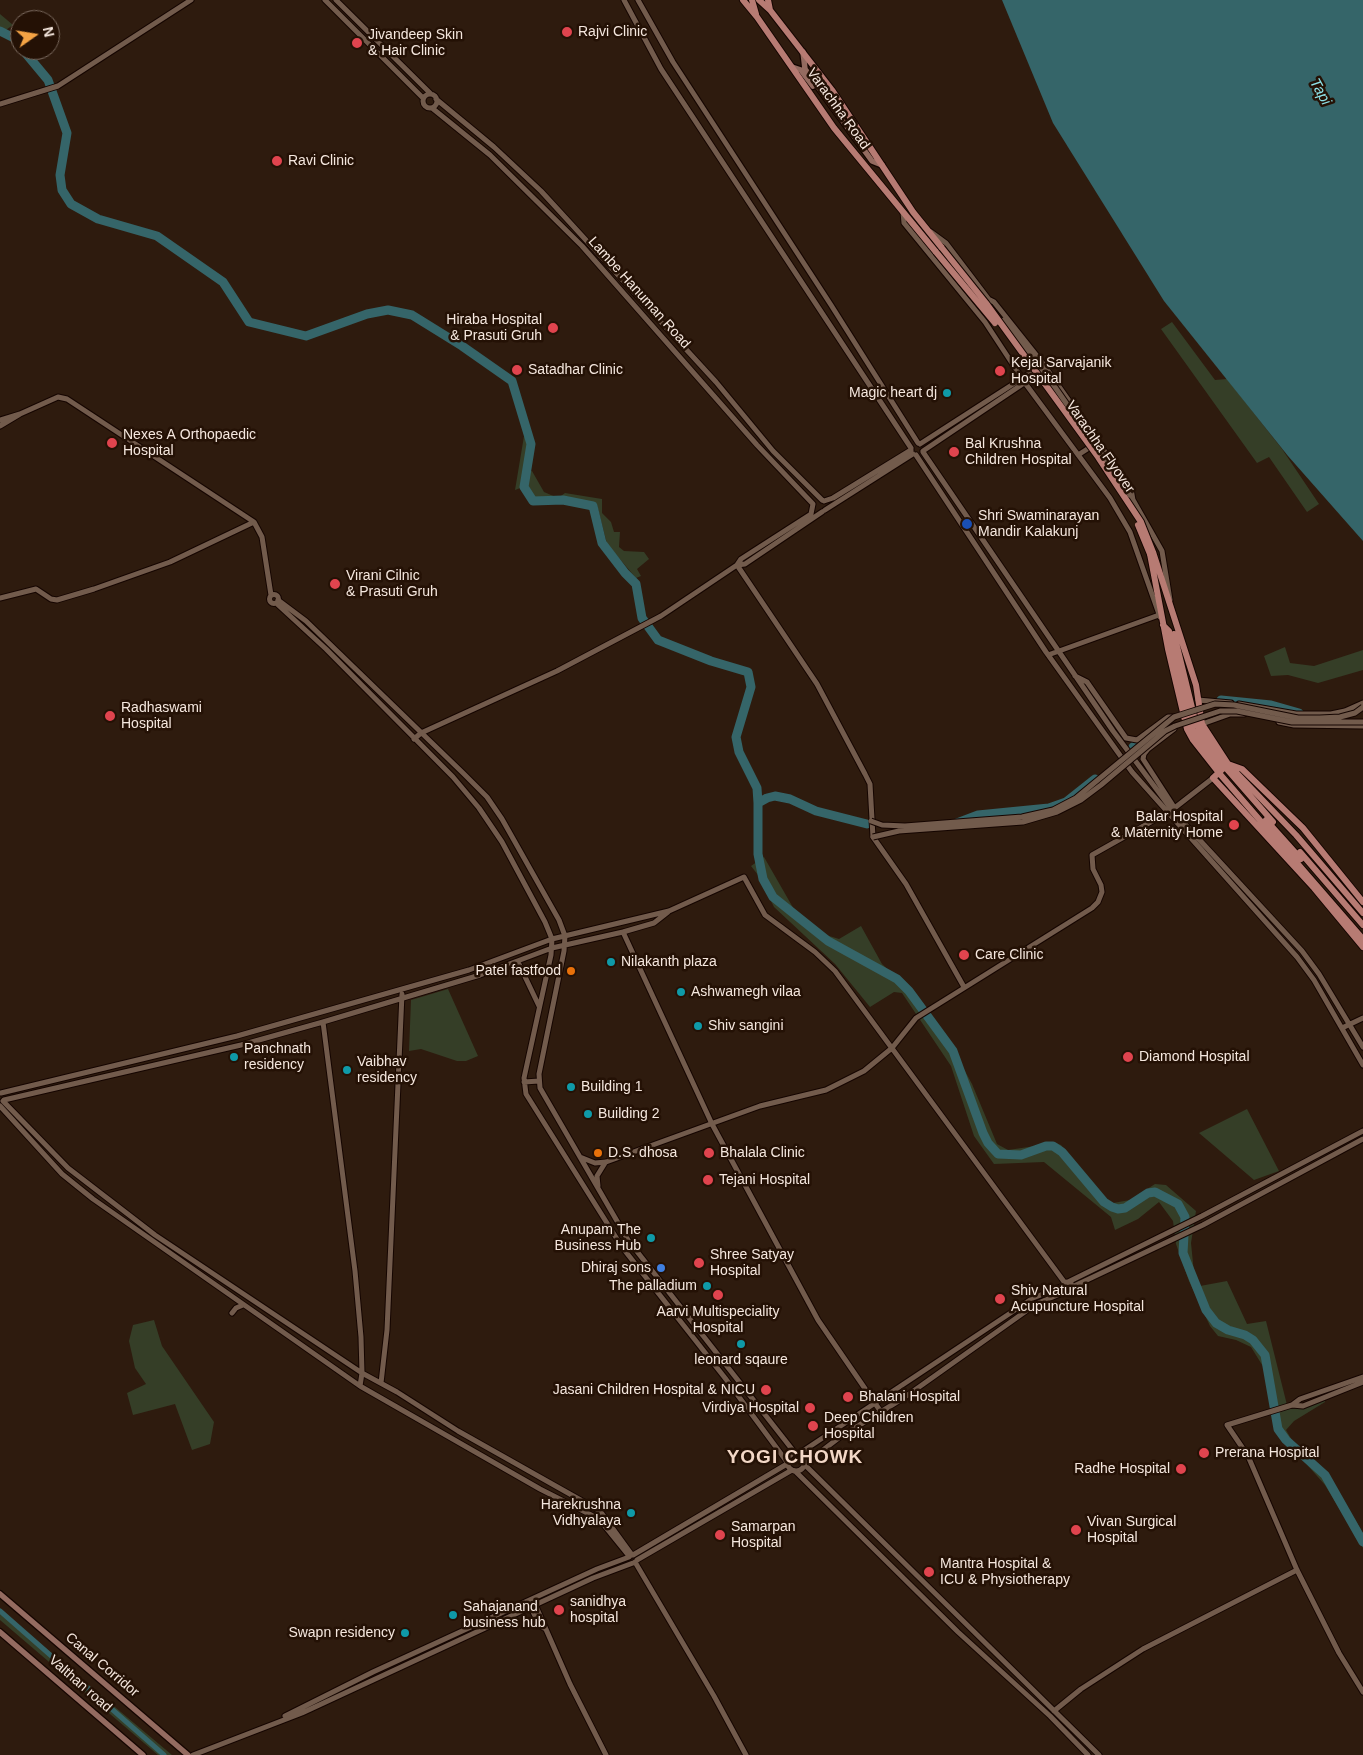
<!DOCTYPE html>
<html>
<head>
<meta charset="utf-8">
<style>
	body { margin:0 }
	#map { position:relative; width:1363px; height:1755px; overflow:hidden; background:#2e1b0e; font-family:Arial,sans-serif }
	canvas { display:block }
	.north { position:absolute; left:10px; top:10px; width:50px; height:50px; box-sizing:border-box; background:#241105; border:1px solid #78675c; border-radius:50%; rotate:77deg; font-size:14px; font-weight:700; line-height:20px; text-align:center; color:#f5e7de }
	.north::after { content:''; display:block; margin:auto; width:18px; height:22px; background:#f4a344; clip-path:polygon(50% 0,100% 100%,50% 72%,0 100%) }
</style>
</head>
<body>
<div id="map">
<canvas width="1363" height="1755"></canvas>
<div class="north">N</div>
</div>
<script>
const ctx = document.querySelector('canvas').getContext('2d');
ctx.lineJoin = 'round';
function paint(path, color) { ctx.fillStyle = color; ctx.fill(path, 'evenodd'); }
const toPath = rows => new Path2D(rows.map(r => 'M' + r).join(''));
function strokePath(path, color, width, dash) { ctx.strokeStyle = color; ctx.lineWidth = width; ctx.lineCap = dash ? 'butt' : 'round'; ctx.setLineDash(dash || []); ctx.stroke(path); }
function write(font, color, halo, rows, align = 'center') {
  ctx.font = font + ' Arial,sans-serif'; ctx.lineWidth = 5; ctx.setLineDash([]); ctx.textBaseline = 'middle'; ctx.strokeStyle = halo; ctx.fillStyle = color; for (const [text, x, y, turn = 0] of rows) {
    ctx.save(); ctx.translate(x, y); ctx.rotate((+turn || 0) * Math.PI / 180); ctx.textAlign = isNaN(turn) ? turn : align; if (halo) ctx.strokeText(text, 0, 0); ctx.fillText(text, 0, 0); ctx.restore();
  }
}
paint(toPath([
	[0,14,13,25,0,34],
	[1172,322,1215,380,1227,379,1282,449,1319,504,1307,512,1269,457,1257,463,1161,329],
	[524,436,529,438,523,487,515,490],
	[532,471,544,492,558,498,565,493,602,499,602,513,611,522,614,532,620,532,619,547,624,551,644,552,649,559,637,569,641,576,636,578,607,544,597,505,581,501,547,501,533,497,527,486,528,472],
	[1285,647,1290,663,1314,666,1363,650,1363,670,1318,683,1288,675,1271,676,1264,656],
	[764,857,799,918,826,935,839,939,861,926,882,964,911,992,953,1049,972,1084,997,1144,1008,1150,1056,1143,1061,1145,1107,1201,1113,1203,1130,1200,1155,1184,1166,1185,1196,1211,1191,1243,1194,1273,1200,1286,1227,1281,1247,1324,1266,1321,1288,1409,1306,1407,1325,1399,1325,1402,1294,1421,1286,1430,1293,1442,1326,1474,1337,1489,1363,1533,1363,1548,1325,1485,1278,1432,1264,1368,1251,1347,1236,1340,1218,1336,1210,1326,1189,1281,1176,1244,1173,1221,1159,1202,1138,1219,1115,1230,1111,1217,1044,1162,994,1164,974,1136,951,1066,902,993,894,992,870,1007,835,964,774,907,758,875,751,866],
	[448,989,478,1056,466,1061,457,1061,421,1049,409,1051,411,1000],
	[1247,1109,1279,1171,1254,1180,1199,1133],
	[154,1320,162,1346,214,1422,210,1444,192,1450,175,1404,133,1415,127,1393,146,1384,135,1368,129,1341,133,1325],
	[0,1609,90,1686,172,1755,158,1755,0,1620]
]), '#353e27');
paint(toPath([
	[1002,0,1363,0,1363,541,1288,456,1164,301,1053,123]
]), '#356569');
strokePath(toPath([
	[0,1611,164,1755]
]), '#356569', 5);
strokePath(toPath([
	[0,31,14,38,20,46],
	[23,50,48,80,67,133,60,175,62,190,71,204,98,219,157,236,223,282,249,322,306,336,367,314,388,310,412,315,462,346,512,381,531,444,524,487,533,501,563,500,593,506,602,543,625,573,636,584,642,618,658,640,711,661,748,672,751,687,736,737,739,752,757,788,758,803],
	[1221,700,1271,705,1299,713],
	[1133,747,1154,730],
	[957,823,978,815,1049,808,1066,802,1095,779],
	[867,824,816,811,790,799,775,796,767,798,758,803,758,854,763,879,773,897,828,941,897,979,909,991,953,1051,983,1133,988,1143,998,1154,1021,1155,1046,1146,1053,1146,1062,1152,1104,1202,1112,1207,1118,1209,1125,1208,1148,1193,1155,1192,1178,1204,1185,1217,1183,1253,1206,1310,1216,1323,1228,1330,1245,1335,1253,1340,1265,1355,1278,1429,1286,1440,1325,1475,1363,1542]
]), '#356569', 9);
const tertiary = toPath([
	[325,0,423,98],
	[336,0,431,94],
	[624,0,661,69,911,448],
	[638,0,673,62,831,305,918,443],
	'423 101a7 7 0 1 1 14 0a7 7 0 1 1-14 0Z',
	[436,99,494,147,541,191,716,382,773,451,822,500],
	[0,104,58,86,191,0],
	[432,108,490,155,582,246,757,445,813,504,811,514,741,559,737,565],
	[903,212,904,223,985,322,1025,383,1110,498,1130,532,1160,617],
	[931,232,946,243,990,301],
	[988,299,994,302,1041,361,1131,489,1133,500],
	[1004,320,1048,377],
	[0,420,20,414],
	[0,426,20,414,58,397,67,399,254,522,262,537,271,595],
	[920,444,1038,368],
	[923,451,1039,373],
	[923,452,1113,731,1172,810,1302,951,1319,974,1363,1047],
	[916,455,1046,652,1132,772,1297,957,1314,980,1363,1065],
	[1078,455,1092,446],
	[1132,498,1162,551,1170,600],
	[824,501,833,498,911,450],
	[825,510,913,454],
	[737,565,817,684,865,774,870,784,873,837,906,884,964,987],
	'269.5 599a4.5 4.5 0 1 1 9 0a4.5 4.5 0 1 1-9 0Z',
	[0,598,36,589,51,599,57,600,94,589,170,562,254,522],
	[278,600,306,621,463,773,487,797,502,819,559,920,565,936,564,951,539,1074,540,1088,628,1240,795,1453],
	[276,603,326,649,453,777,479,808,502,842,545,922,552,939,551,955,524,1078,526,1094,622,1247,725,1378,787,1462],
	[1048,655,1159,615],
	[1075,676,1087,682,1126,738,1137,740,1168,717,1174,717],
	[1198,700,1231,703],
	[1239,704,1296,714,1331,714,1345,711,1363,703],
	[1279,722,1294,725,1363,726],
	[1202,724,1230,714,1244,714],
	[414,739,421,733,557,671,661,616,737,565,745,564,822,512],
	[1174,807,1143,759,1144,754,1148,749,1174,729,1175,726],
	[623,932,712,1124,818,1320,881,1412],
	[518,962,539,1006],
	[323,1022,355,1271,361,1337,362,1373,360,1386],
	[1342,1028,1363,1018],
	[524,1082,539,1081],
	[1,1093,237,1036,469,970,552,939,669,911,744,877,765,915,815,952,835,971,1065,1283],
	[4,1100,241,1045,323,1022,480,975,552,948,623,932,654,923,668,912],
	[3,1101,68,1168,155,1235,362,1373,397,1392,458,1431,600,1511,632,1555],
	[0,1106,62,1174,93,1199,360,1386,540,1489,599,1519,629,1556],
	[580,1157,595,1163,606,1162,760,1106,826,1090,864,1071,892,1048,916,1018,1092,908,1098,902,1102,892,1101,885,1093,869,1092,855,1172,810,1213,778],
	[598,1186,597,1176,605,1163],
	[1068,1282,1202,1216,1363,1131],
	[1072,1287,1203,1225,1363,1139],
	[232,1313,236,1308,243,1305],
	[1363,1377,1300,1399,1292,1405,1227,1425,1248,1456,1297,1570,1339,1653,1363,1692],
	[381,1383,387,1330,402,994],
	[1292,1405,1303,1406,1363,1382],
	'787 1462a9 9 0 1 1 18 0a9 9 0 1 1-18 0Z',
	[800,1453,1033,1298,1063,1286,1067,1282,1071,1283,1072,1287,1067,1291,1063,1286],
	[806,1463,840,1437,905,1397,1036,1304,1067,1291],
	[805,1465,1099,1755],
	[795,1471,958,1632,1050,1716,1088,1755],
	[633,1555,787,1464],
	[637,1560,792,1470],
	[635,1562,714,1696,746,1755],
	[534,1602,570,1684,606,1755],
	[530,1605,539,1625,544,1628],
	[1054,1711,1081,1689,1143,1649,1297,1570],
	[285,1716,373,1672,597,1569,629,1557],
	[193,1755,302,1713,593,1578,633,1563]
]);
const secondary = toPath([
	[803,52,805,69,872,161,882,165],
	[792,67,801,70,813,86],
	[0,1594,188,1755],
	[0,1632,143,1755]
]);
const primary = toPath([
	[743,0,757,17,834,128,936,252],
	[752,0,756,14],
	[759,0,770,10],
	[768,0,770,10,832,90,913,212,942,248],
	[1153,552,1196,685,1202,724,1228,764,1296,835,1363,913],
	[1150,554,1168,649,1187,729,1193,740,1219,773,1363,939],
	[1163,625,1169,631,1192,729,1221,770],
	[1174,634,1196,724,1225,767,1273,822],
	[1266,820,1301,859],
	[1300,852,1363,925],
	[1363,902,1303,828,1242,769,1228,764,1213,778,1314,888,1363,947]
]);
strokePath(tertiary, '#150500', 7);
strokePath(secondary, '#150500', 8);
strokePath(primary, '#150500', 8);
strokePath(tertiary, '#725b4c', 5);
strokePath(secondary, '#946b60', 5.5);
strokePath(primary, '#b77b73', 6);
const tertiaryBridge = toPath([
	[1048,377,1130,495],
	[871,821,882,825,905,826,1022,817,1053,810,1076,798,1174,717,1215,704,1234,705,1298,718,1320,718,1340,717,1355,713,1363,707],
	[873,837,899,831,1023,822,1057,812,1081,800,1101,785,1165,731,1175,726,1220,711,1237,711,1292,722,1363,722]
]);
const primaryBridge = toPath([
	[942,248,986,303,1098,457,1141,522,1153,552],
	[936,252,995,323],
	[1138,525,1150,554]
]);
strokePath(tertiaryBridge, '#150500', 7, []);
strokePath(primaryBridge, '#150500', 8, []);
strokePath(tertiaryBridge, '#725b4c', 5);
strokePath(primaryBridge, '#b77b73', 6);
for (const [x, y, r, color] of [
	[567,32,6,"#e0444e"],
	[357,43,6,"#e0444e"],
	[277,161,6,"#e0444e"],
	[553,328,6,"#e0444e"],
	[517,370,6,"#e0444e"],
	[1000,371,6,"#e0444e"],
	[947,393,5,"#0f9aa8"],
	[112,443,6,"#e0444e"],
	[954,452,6,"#e0444e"],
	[967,524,6,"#1a4fb4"],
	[335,584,6,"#e0444e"],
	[110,716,6,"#e0444e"],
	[1234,825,6,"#e0444e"],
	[964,955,6,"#e0444e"],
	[611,962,5,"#0f9aa8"],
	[571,971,5,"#e8710a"],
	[681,992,5,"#0f9aa8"],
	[698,1026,5,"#0f9aa8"],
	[234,1057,5,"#0f9aa8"],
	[1128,1057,6,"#e0444e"],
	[347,1070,5,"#0f9aa8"],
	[571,1087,5,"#0f9aa8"],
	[588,1114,5,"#0f9aa8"],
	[598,1153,5,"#e8710a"],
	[709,1153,6,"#e0444e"],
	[708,1180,6,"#e0444e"],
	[651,1238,5,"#0f9aa8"],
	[699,1263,6,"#e0444e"],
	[661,1268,5,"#3f7fe0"],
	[707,1286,5,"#0f9aa8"],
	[718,1295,6,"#e0444e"],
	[1000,1299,6,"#e0444e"],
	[741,1344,5,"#0f9aa8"],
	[766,1390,6,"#e0444e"],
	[848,1397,6,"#e0444e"],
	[810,1408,6,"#e0444e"],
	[813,1426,6,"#e0444e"],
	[1204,1453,6,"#e0444e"],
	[1181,1469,6,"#e0444e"],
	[631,1513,5,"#0f9aa8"],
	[1076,1530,6,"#e0444e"],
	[720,1535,6,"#e0444e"],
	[929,1572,6,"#e0444e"],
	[559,1610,6,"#e0444e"],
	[453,1615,5,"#0f9aa8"],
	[405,1633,5,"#0f9aa8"]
]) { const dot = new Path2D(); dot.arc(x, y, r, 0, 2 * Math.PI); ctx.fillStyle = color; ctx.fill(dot); strokePath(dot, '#241105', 2); }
write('14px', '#f5e7de', '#241105', [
	["Rajvi Clinic",578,32],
	["Jivandeep Skin",368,35],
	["& Hair Clinic",368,51],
	["Ravi Clinic",288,161],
	["Hiraba Hospital",542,320,"right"],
	["& Prasuti Gruh",542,336,"right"],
	["Kejal Sarvajanik",1011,363],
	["Hospital",1011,379],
	["Satadhar Clinic",528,370],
	["Magic heart dj",937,393,"right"],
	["Nexes A Orthopaedic",123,435],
	["Hospital",123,451],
	["Bal Krushna",965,444],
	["Children Hospital",965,460],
	["Shri Swaminarayan",978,516],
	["Mandir Kalakunj",978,532],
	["Virani Cilnic",346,576],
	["& Prasuti Gruh",346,592],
	["Radhaswami",121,708],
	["Hospital",121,724],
	["Balar Hospital",1223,817,"right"],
	["& Maternity Home",1223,833,"right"],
	["Care Clinic",975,955],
	["Nilakanth plaza",621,962],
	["Patel fastfood",561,971,"right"],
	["Ashwamegh vilaa",691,992],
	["Shiv sangini",708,1026],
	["Panchnath",244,1049],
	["residency",244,1065],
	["Diamond Hospital",1139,1057],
	["Vaibhav",357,1062],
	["residency",357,1078],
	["Building 1",581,1087],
	["Building 2",598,1114],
	["D.S. dhosa",608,1153],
	["Bhalala Clinic",720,1153],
	["Tejani Hospital",719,1180],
	["Anupam The",641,1230,"right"],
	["Business Hub",641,1246,"right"],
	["Shree Satyay",710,1255],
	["Hospital",710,1271],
	["Dhiraj sons",651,1268,"right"],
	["The palladium",697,1286,"right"],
	["Shiv Natural",1011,1291],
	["Acupuncture Hospital",1011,1307],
	["Aarvi Multispeciality",718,1312,"center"],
	["Hospital",718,1328,"center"],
	["leonard sqaure",741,1360,"center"],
	["Jasani Children Hospital & NICU",755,1390,"right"],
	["Bhalani Hospital",859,1397],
	["Virdiya Hospital",799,1408,"right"],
	["Deep Children",824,1418],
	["Hospital",824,1434],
	["Prerana Hospital",1215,1453],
	["Radhe Hospital",1170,1469,"right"],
	["Harekrushna",621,1505,"right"],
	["Vidhyalaya",621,1521,"right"],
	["Vivan Surgical",1087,1522],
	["Hospital",1087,1538],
	["Samarpan",731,1527],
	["Hospital",731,1543],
	["Mantra Hospital &",940,1564],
	["ICU & Physiotherapy",940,1580],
	["sanidhya",570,1602],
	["hospital",570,1618],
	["Sahajanand",463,1607],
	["business hub",463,1623],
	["Swapn residency",395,1633,"right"]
], 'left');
write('14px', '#f5e7de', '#241105', [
	["Varachha Road",838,109,54],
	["Lambe Hanuman Road",639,293,48],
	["Varachha Flyover",1100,447,55],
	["Canal Corridor",102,1665,40],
	["Valthan road",80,1684,41]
]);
write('italic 15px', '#8de2e8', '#241105', [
	["Tapi",1320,92,61]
]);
ctx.letterSpacing = '1px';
write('bold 19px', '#f3d8c7', '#241105', [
	["YOGI CHOWK",795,1458]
]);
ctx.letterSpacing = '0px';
</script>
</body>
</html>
